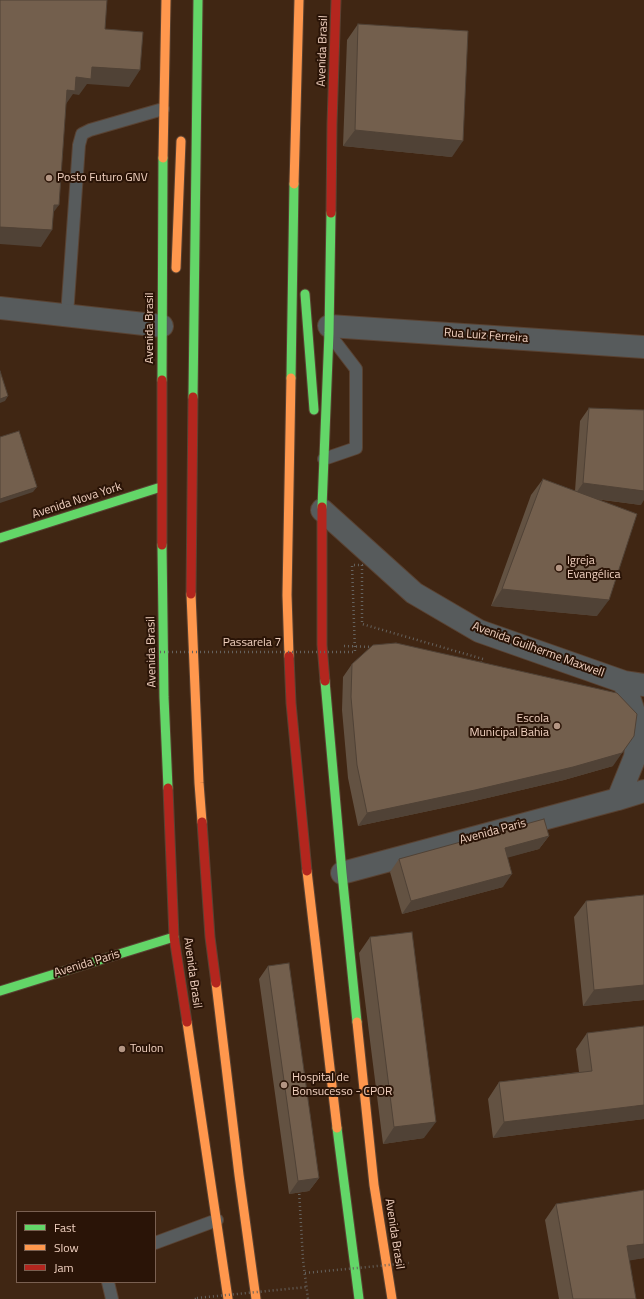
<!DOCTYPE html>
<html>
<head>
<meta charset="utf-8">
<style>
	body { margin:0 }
	#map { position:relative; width:644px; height:1299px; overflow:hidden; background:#402613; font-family:"Titillium Web",sans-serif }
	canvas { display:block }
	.legend { position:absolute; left:16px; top:1211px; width:140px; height:72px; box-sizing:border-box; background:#2a1407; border:1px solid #7a6051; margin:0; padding:5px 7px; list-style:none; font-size:12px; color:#f1d1c0 }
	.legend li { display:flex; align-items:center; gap:8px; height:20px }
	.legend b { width:20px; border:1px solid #7a6051 }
</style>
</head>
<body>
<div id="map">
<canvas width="644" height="1299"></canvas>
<ul class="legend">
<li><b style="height:5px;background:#63d668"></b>Fast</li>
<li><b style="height:5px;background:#ff974d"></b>Slow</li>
<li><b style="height:5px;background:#b3261e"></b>Jam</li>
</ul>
</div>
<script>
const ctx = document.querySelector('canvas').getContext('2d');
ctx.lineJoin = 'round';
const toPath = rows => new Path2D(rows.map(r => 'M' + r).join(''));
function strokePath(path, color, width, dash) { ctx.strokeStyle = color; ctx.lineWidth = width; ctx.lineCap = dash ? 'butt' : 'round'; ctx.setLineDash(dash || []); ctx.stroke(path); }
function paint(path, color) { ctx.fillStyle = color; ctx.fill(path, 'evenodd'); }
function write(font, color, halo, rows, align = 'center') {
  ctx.font = font + ' "Titillium Web",sans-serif'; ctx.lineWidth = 4; ctx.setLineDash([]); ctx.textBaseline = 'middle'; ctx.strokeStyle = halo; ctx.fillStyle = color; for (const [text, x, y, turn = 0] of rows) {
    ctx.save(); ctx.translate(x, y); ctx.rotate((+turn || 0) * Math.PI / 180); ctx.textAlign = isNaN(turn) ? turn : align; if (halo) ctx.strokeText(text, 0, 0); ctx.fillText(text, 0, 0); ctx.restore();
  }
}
const lane = toPath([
	[67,315,79,145,82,134,90,130,163,109],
	[324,459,356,448,356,369,330,335],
	[155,1243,217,1220],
	[108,1282,112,1299]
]);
const street = toPath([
	[0,308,162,326],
	[329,326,644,347],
	[322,510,414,593,479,631,624,682,644,685],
	[618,799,635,757,637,737,635,715,624,682],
	[342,873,618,799,644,791]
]);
const fast = toPath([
	[305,294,314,410],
	[291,378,294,184],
	[162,380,163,158],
	[193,397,198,0],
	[322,507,329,333,331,213],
	[0,538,161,487],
	[162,545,164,697,168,788],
	[325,681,342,873,357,1022],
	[0,991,174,937],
	[337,1128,359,1299]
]);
const slow = toPath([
	[163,158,166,0],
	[294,184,299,0],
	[176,268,181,141],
	[191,594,199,783,202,822],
	[289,656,287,595,291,378],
	[307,871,337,1128],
	[216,983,239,1175,256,1299],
	[187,1022,228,1299],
	[357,1022,374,1185,392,1299]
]);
const jam = toPath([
	[331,213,332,124,336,0],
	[162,380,162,545],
	[322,507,322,645,325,681],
	[191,594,193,397],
	[289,656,291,703,307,871],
	[168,788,174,937,187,1022],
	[202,822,210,937,216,983]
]);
strokePath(lane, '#594232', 14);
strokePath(street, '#594232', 24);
strokePath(fast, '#594232', 11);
strokePath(slow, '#594232', 11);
strokePath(jam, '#594232', 11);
strokePath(toPath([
	[344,646,373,647],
	[299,1190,303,1260,308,1299],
	[195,1299,197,1298]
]), '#65625e', 2.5, [1, 3]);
strokePath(lane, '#575b5c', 12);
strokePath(street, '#575b5c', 22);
strokePath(fast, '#63d668', 9);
strokePath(slow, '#ff974d', 9);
strokePath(jam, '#b3261e', 9);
strokePath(toPath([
	[148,652,355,652,352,565,362,565,362,624,483,659,481,664],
	[305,1273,409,1263],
	[197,1298,307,1287]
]), '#65625e', 2.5, [1, 3]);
paint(toPath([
	[358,24,452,157,343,146,347,40],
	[589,408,641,505,595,499,597,616,491,606,531,495,543,479,575,491,580,421],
	[352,664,613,766,564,780,466,803,358,826,348,778,342,710,343,677],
	[549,836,539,849,508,857,503,887,402,914,390,872,399,859],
	[644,895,644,1000,583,1006,574,917,586,901],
	[370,937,424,1138,383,1144,359,953],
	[268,966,319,1178,309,1191,289,1194,259,979],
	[587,1033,644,1119,493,1138,488,1099,499,1082,579,1072,576,1049],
	[556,1204,644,1258,629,1260,636,1299,559,1299,545,1220]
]), '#635242');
paint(toPath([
	[92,67,140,70,129,87,87,84,79,95,73,94,64,107,55,106,76,77],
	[355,130,463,141,452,157,343,146],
	[54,205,59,205,47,221],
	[0,227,52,230,41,247,0,244],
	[8,396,5,401,0,403,0,399],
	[583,483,644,491,644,500,641,505,574,496],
	[37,487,33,492,0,503,0,499],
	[502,589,609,600,597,616,491,606],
	[622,753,613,766,564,780,466,803,358,826,367,813],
	[549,836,539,849,496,861,505,848],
	[512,874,503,887,402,914,411,901],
	[644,985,644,1000,583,1006,594,990],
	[644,1105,644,1119,493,1138,504,1122],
	[436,1122,424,1138,383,1144,394,1127],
	[319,1178,309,1191,289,1194,298,1181],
	[644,1244,644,1258,616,1263,627,1246]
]), '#504236');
const building = toPath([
	[0,0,107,0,105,29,143,32,140,70,92,67,91,79,76,77,75,91,67,90,59,205,54,205,52,230,0,227,0,0],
	[358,24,468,31,463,141,355,130,358,24],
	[0,371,8,396,0,399,0,371],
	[589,408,644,410,644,491,583,483,589,408],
	[19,431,37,487,0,499,0,437,19,431],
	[543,479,637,514,609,600,502,589,543,479],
	[396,643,617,693,637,714,634,736,622,753,573,767,475,790,367,813,357,765,351,697,352,664,373,645,396,643],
	[544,819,549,836,505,848,512,874,411,901,399,859,544,819],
	[644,895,644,985,594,990,586,901,644,895],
	[412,932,436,1122,394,1127,370,937,412,932],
	[289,963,319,1178,298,1181,268,966,289,963],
	[644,1026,644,1105,504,1122,499,1082,592,1071,587,1033,644,1026],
	[644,1190,644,1244,627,1246,636,1299,573,1299,556,1204,644,1190]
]);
paint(building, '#735f4d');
strokePath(building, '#504236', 1);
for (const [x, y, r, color] of [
	[49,178,4,"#b39583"],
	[559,568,4,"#b39583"],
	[557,726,4,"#b39583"],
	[122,1049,4,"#b39583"],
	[284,1085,4,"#b39583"]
]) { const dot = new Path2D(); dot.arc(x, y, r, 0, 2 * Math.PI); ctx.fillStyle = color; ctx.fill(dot); strokePath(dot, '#2a1407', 1.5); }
write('12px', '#f1d1c0', '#2a1407', [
	["Avenida Brasil",323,51,-88],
	["Avenida Brasil",150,328,-90],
	["Rua Luiz Ferreira",486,336,4],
	["Avenida Nova York",77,501,-18],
	["Passarela 7",252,643],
	["Avenida Guilherme Maxwell",538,650,20],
	["Avenida Brasil",152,652,-91],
	["Avenida Paris",493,832,-15],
	["Avenida Paris",87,964,-17],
	["Avenida Brasil",192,973,82],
	["Avenida Brasil",394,1234,81]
]);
write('12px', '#f1d1c0', '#2a1407', [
	["Posto Futuro GNV",57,178],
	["Igreja",567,561],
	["Evangélica",567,575],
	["Escola",549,719,"right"],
	["Municipal Bahia",549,733,"right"],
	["Toulon",130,1049],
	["Hospital de",292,1078],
	["Bonsucesso - CPOR",292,1092]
], 'left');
</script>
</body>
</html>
